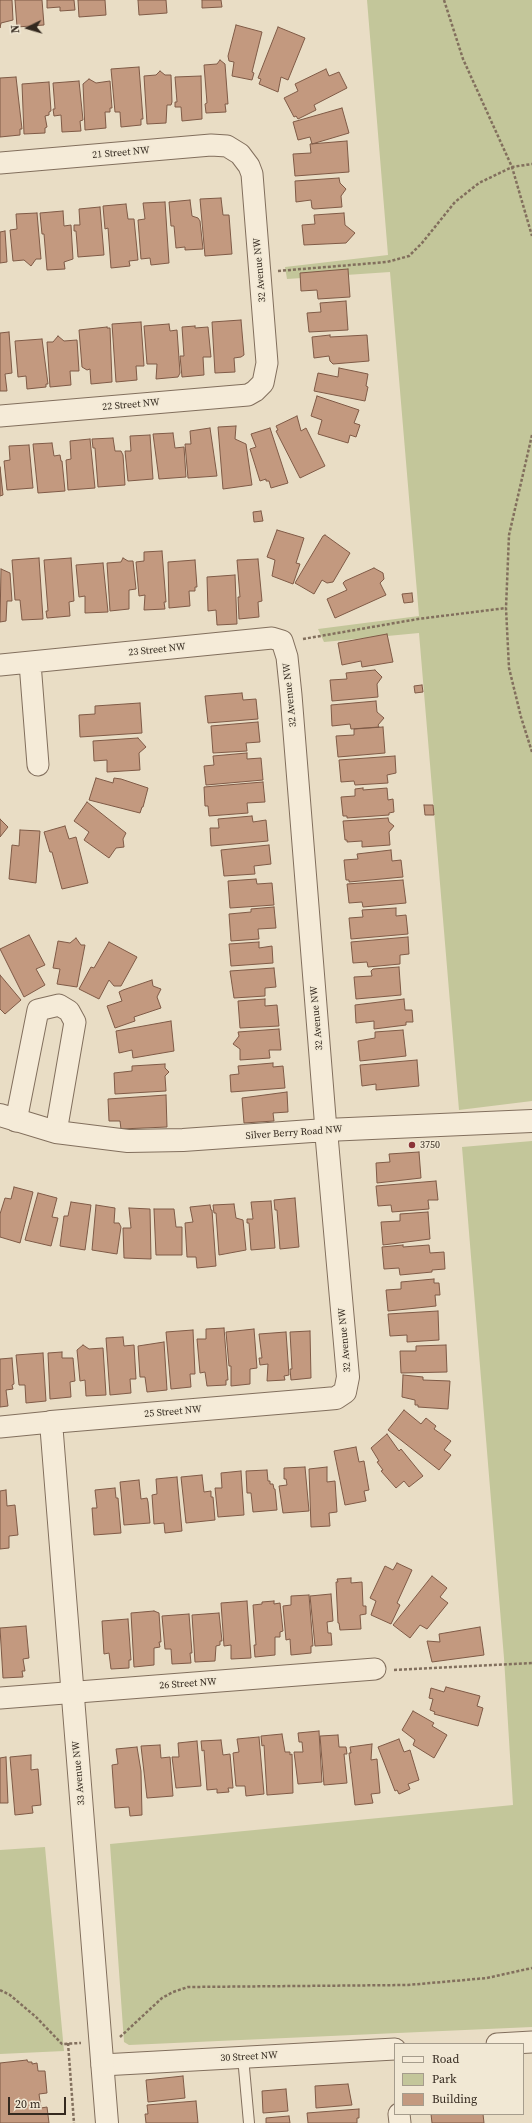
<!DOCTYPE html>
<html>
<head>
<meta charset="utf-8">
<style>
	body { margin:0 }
	#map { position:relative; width:532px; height:2123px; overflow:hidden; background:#e9ddc5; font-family:"Source Serif 4",serif }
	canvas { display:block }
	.legend { position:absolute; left:394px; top:2043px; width:130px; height:72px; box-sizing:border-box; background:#f1e8d4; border:1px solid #a59c8c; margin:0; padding:5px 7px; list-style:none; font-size:12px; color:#34291f }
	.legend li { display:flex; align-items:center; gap:8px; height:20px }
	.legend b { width:20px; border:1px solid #a59c8c }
	.north { position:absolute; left:8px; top:8px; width:40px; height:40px; -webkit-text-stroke:3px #f1e8d4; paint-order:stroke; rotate:265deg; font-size:11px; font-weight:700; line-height:16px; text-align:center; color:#34291f }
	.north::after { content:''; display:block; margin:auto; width:14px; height:18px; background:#34291f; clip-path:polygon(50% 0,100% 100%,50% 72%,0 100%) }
	.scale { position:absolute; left:8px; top:2097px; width:58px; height:18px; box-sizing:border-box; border:2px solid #34291f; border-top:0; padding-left:5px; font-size:12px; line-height:14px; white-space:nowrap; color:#34291f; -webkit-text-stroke:3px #f1e8d4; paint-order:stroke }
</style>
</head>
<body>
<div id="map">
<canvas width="532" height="2123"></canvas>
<ul class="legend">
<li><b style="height:5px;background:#f5ebd8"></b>Road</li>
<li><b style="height:11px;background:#c3c69a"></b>Park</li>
<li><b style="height:11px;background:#c3997f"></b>Building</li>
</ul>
<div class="north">N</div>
<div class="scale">20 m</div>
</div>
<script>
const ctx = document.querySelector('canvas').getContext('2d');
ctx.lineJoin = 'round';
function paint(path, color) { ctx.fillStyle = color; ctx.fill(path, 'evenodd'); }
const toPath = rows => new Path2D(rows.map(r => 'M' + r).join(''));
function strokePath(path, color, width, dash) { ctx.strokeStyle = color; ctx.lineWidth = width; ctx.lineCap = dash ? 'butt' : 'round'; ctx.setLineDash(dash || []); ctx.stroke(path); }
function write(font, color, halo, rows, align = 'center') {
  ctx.font = font + ' "Source Serif 4",serif'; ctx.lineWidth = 3; ctx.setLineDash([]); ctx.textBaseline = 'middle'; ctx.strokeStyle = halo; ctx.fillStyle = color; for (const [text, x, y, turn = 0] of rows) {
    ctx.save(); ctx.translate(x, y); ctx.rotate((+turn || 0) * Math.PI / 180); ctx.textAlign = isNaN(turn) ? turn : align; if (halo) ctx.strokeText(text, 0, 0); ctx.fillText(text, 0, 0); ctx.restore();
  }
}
paint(toPath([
	[367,0,532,0,532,1101,459,1110,419,633,324,642,318,629,419,616,390,272,287,279,285,267,388,255],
	[532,1141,532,2027,129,2045,124,2042,110,1844,513,1805,504,1658,462,1147],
	[45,1847,64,2051,0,2054,0,1850]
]), '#c3c69a');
const building = toPath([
	[0,0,12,0,13,20,1,23,0,28,0,0],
	[15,0,42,0,44,25,17,27,15,0],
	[47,0,74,0,75,10,60,11,60,7,47,8,47,0],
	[78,0,105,0,106,15,79,17,78,0],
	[138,0,166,0,167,13,139,15,138,0],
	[202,0,221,0,222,7,202,8,202,0],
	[236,25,262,32,252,72,254,73,252,80,232,76,234,62,229,61,228,56,236,25],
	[278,27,305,38,288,80,281,77,278,92,259,84,261,79,258,78,278,27],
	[220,60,225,64,228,104,225,104,226,112,206,113,205,104,207,103,204,65,217,64,220,60],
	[139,67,143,119,141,119,141,125,121,127,120,112,115,112,111,69,139,67],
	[326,69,329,76,339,72,347,88,314,105,316,110,298,119,296,116,294,117,284,98,298,91,295,84,326,69],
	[160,71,165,75,171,75,172,102,171,105,167,105,166,123,147,124,144,76,156,75,160,71],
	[201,76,202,119,182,121,181,107,175,107,175,102,177,102,175,77,201,76],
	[16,77,22,129,20,129,20,135,0,137,0,78,16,77],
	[89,79,96,83,110,81,112,108,110,108,110,112,105,112,106,128,85,130,83,84,89,79],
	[79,81,83,120,80,121,81,131,62,132,61,115,54,116,53,109,55,109,53,83,79,81],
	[49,82,51,111,49,112,49,115,45,116,47,127,45,128,45,133,24,134,22,84,49,82],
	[342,108,349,133,312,144,310,137,298,140,293,122,342,108],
	[347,141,349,172,295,176,293,154,311,153,310,144,347,141],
	[339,178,340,183,346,189,341,196,342,207,314,209,312,208,311,200,296,202,295,181,339,178],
	[221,198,223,215,229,215,232,254,205,256,200,199,221,198],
	[190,200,192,216,198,218,200,221,203,249,185,250,185,247,176,248,174,226,171,226,169,202,190,200],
	[165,202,169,263,151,265,150,258,141,259,138,220,145,219,143,203,165,202],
	[126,204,128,219,134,219,138,260,129,261,130,266,111,268,108,228,105,229,103,206,126,204],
	[100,207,104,255,78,257,76,231,74,231,74,225,80,225,79,209,100,207],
	[63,211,64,226,71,225,73,259,64,262,65,269,47,270,44,234,42,234,40,213,63,211],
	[37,213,41,259,36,259,31,266,24,260,13,261,10,230,17,229,16,214,37,213],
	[344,213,345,225,355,233,346,243,304,245,302,225,315,224,314,215,344,213],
	[5,231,7,262,0,263,0,232,5,231],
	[348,269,350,297,318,299,317,290,301,291,300,273,348,269],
	[346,301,348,330,309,332,307,313,321,312,320,303,346,301],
	[241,320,244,355,241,357,234,358,235,372,215,373,212,322,241,320],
	[141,322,144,366,136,366,137,380,116,382,112,324,141,322],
	[169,324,170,331,177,330,180,373,178,377,156,379,157,364,147,364,144,326,169,324],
	[195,326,195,328,208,327,211,357,203,357,204,375,182,377,180,356,184,356,182,327,195,326],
	[107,327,107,328,110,328,112,382,91,384,90,369,87,370,82,367,79,330,107,327],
	[9,332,12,373,5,374,7,391,0,391,0,333,9,332],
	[330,335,330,337,367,335,369,361,333,364,330,361,329,356,314,358,312,337,330,335],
	[58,336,64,341,77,340,79,371,70,371,71,385,50,387,47,342,53,342,58,336],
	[42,339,48,384,46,384,46,387,27,389,26,376,18,377,15,341,42,339],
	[339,368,368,374,366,386,368,387,365,401,314,391,318,373,338,377,339,368],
	[317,396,359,410,354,423,360,425,356,437,350,435,348,443,318,434,322,420,311,416,317,396],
	[297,416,301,431,306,428,325,466,300,478,276,431,278,430,276,426,297,416],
	[236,426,235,439,246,444,252,485,223,489,218,427,236,426],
	[210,428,217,476,188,478,185,444,191,444,190,431,210,428],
	[270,428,288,483,271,488,269,481,266,481,266,479,260,481,250,449,256,447,251,434,270,428],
	[173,433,175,448,184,447,186,477,159,479,153,434,173,433],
	[150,435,153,479,128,481,125,451,131,451,130,436,150,435],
	[113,438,115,451,121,451,123,455,125,485,98,487,95,448,93,448,92,439,113,438],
	[90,439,95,488,68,490,66,460,71,459,70,441,90,439],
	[52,443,54,456,60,455,61,461,62,461,65,491,38,493,33,444,52,443],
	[29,445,33,488,7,490,4,461,10,460,9,446,29,445],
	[0,467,3,495,0,496,0,467],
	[261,511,263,521,254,522,253,512,261,511],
	[277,530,304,538,296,563,300,564,293,584,272,576,275,560,267,557,277,530],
	[325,535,350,553,333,582,327,583,322,580,314,594,295,583,323,536,325,535],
	[162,551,166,602,164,602,165,609,144,610,145,595,139,596,136,562,144,561,144,552,162,551],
	[39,558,43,619,22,620,20,600,15,600,12,560,39,558],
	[71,558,74,601,69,602,70,616,47,618,46,611,48,611,44,560,71,558],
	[123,558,128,561,133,561,136,589,129,590,129,609,110,611,107,563,121,562,123,558],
	[258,559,262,601,258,602,259,617,239,619,238,597,240,597,237,560,258,559],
	[195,560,197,587,195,587,195,591,189,591,190,606,169,608,168,562,195,560],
	[103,563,108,612,85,613,85,596,79,597,76,565,103,563],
	[374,568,383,573,384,579,380,583,386,595,335,618,327,599,347,590,343,583,345,581,374,568],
	[1,569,10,573,12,601,7,601,6,621,0,622,1,569],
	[235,575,237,624,217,625,216,610,208,611,207,577,235,575],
	[412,593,413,602,404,603,402,594,412,593],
	[387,634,393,662,362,667,361,661,342,665,338,643,387,634],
	[375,670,382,677,377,684,378,697,332,701,330,680,347,679,346,673,375,670],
	[422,685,423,692,415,693,414,686,422,685],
	[242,693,243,700,256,699,258,719,208,723,205,696,242,693],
	[376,701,377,712,384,718,378,725,379,727,351,729,350,724,332,726,331,705,376,701],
	[140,703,142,733,80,737,79,715,95,714,95,706,140,703],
	[258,722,260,742,246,743,247,751,213,753,211,726,258,722],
	[383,727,385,753,338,757,336,736,354,735,354,729,383,727],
	[138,738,146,747,139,753,140,770,107,772,107,760,94,761,93,741,138,738],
	[247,753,247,759,261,758,263,780,206,785,204,766,214,765,213,756,247,753],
	[395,756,396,773,387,775,388,783,355,785,354,781,341,782,339,760,395,756],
	[96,778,113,783,114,778,121,779,148,788,143,807,142,807,140,813,89,800,96,778],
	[263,782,265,802,247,803,248,813,209,816,208,806,205,806,204,787,263,782],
	[363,788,363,790,387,788,388,800,393,799,394,812,389,813,389,815,347,818,347,816,343,816,341,797,355,796,355,789,363,788],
	[87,802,126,833,123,839,124,847,116,848,109,858,84,840,89,832,74,821,87,802],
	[424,805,433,805,434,815,425,815,424,805],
	[252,816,253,822,266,820,268,841,211,846,210,828,219,828,218,819,252,816],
	[388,818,389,822,394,826,389,832,390,845,362,847,362,841,347,842,347,840,345,840,343,821,388,818],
	[0,819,8,827,0,837,0,819],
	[65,826,69,839,76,837,88,883,62,889,52,852,50,852,44,832,65,826],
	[20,830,40,831,36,883,9,879,12,845,19,846,20,830],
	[269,845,271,864,254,866,255,874,224,876,221,850,269,845],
	[391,850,392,861,401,860,403,877,349,882,349,880,346,880,344,860,358,859,357,854,391,850],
	[256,879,257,884,272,883,274,905,230,908,228,881,256,879],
	[403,880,406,903,363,907,362,902,349,903,347,884,403,880],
	[274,907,276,928,258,929,259,939,231,941,229,914,251,912,251,909,274,907],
	[396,908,396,916,406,915,408,934,351,939,349,918,363,917,362,910,396,908],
	[29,935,45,965,36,969,45,985,24,997,0,949,29,935],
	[408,937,409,954,400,955,400,964,368,967,367,962,353,963,351,942,408,937],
	[76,938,81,945,85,945,77,987,57,984,60,969,53,968,58,941,70,943,76,938],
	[109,942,137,957,121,986,114,986,109,980,99,999,79,989,91,967,94,968,109,942],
	[259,942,259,948,272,946,273,963,231,966,229,944,259,942],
	[399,967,401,995,356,999,354,977,372,976,371,971,373,969,399,967],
	[274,968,276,987,265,988,265,996,234,998,230,971,274,968],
	[0,975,21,1000,5,1014,0,1009,0,975],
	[152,980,153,986,161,989,157,997,161,1008,134,1017,135,1021,115,1028,107,1006,122,1001,119,992,123,990,152,980],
	[265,999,265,1006,277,1005,279,1026,240,1028,238,1001,265,999],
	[404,999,405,1010,412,1010,413,1022,406,1022,406,1025,374,1029,374,1021,356,1023,355,1005,404,999],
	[171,1021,174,1051,133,1058,132,1050,119,1053,116,1031,171,1021],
	[279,1029,281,1050,269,1050,270,1058,240,1060,240,1049,233,1044,239,1036,238,1032,279,1029],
	[403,1030,406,1056,360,1061,358,1041,375,1038,375,1032,403,1030],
	[417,1060,419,1086,376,1090,376,1084,362,1086,360,1065,417,1060],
	[273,1063,273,1067,283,1066,285,1088,231,1092,230,1075,239,1074,238,1066,273,1063],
	[165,1064,165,1068,169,1072,165,1076,166,1091,115,1094,114,1073,132,1071,132,1066,165,1064],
	[287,1092,288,1112,273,1113,274,1121,244,1123,242,1098,287,1092],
	[166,1095,167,1127,121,1129,120,1121,109,1121,108,1099,166,1095],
	[419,1152,421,1178,377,1183,376,1163,390,1162,389,1154,419,1152],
	[436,1181,438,1200,428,1200,429,1209,392,1212,391,1205,378,1206,376,1186,436,1181],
	[14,1187,33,1192,20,1243,0,1237,0,1214,5,1198,11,1199,14,1187],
	[38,1193,57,1198,52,1217,58,1218,51,1246,25,1240,38,1193],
	[295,1198,299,1247,280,1249,277,1210,275,1210,274,1200,295,1198],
	[271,1201,275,1248,251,1250,249,1223,247,1223,247,1219,253,1219,251,1202,271,1201],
	[71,1202,91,1205,85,1250,60,1246,64,1216,68,1216,71,1202],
	[234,1204,236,1218,243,1220,246,1250,219,1255,216,1213,214,1213,213,1205,234,1204],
	[96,1205,115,1208,114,1223,119,1223,121,1227,117,1254,92,1250,96,1205],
	[210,1205,211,1210,212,1210,216,1266,197,1268,196,1257,187,1257,185,1223,193,1222,190,1207,210,1205],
	[129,1208,150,1209,151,1259,124,1258,123,1228,131,1228,129,1208],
	[154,1209,174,1209,176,1227,182,1227,182,1255,156,1255,154,1209],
	[428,1212,430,1239,383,1245,381,1222,400,1221,400,1214,428,1212],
	[403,1245,403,1247,429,1245,430,1253,444,1252,445,1269,432,1270,432,1272,400,1275,399,1268,384,1269,382,1247,403,1245],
	[434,1279,434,1283,439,1283,440,1295,435,1295,436,1306,388,1311,386,1290,401,1289,401,1282,434,1279],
	[438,1311,439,1340,407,1342,407,1335,390,1336,388,1314,438,1311],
	[224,1328,228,1380,226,1380,226,1385,207,1386,205,1372,200,1373,197,1339,206,1339,206,1329,224,1328],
	[254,1329,257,1368,250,1369,250,1384,231,1386,231,1366,229,1366,226,1332,254,1329],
	[193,1330,195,1374,190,1374,191,1387,171,1389,166,1332,193,1330],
	[310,1331,311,1378,291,1380,290,1369,292,1369,290,1332,310,1331],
	[286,1332,289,1375,284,1376,285,1380,267,1381,268,1364,260,1365,259,1358,262,1358,259,1334,286,1332],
	[123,1337,124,1346,134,1345,136,1379,130,1379,131,1393,110,1395,106,1338,123,1337],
	[164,1342,167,1390,147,1392,145,1377,140,1377,138,1346,164,1342],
	[83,1345,89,1349,103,1348,106,1395,86,1396,85,1380,80,1381,77,1350,83,1345],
	[446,1345,447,1372,401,1373,400,1351,416,1351,416,1346,446,1345],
	[62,1352,62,1358,73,1358,75,1381,70,1382,71,1397,50,1399,48,1353,62,1352],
	[43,1353,46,1401,26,1403,25,1385,19,1385,16,1355,43,1353],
	[12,1358,14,1384,12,1385,13,1389,6,1390,8,1406,0,1407,0,1359,12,1358],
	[403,1375,423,1377,423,1380,450,1381,448,1409,418,1407,418,1405,415,1405,415,1400,402,1397,403,1375],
	[404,1410,421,1424,426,1418,436,1426,434,1429,451,1441,444,1450,451,1455,439,1470,388,1430,404,1410],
	[387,1434,399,1451,401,1449,423,1476,409,1487,404,1481,396,1488,381,1471,383,1470,377,1462,379,1461,371,1448,387,1434],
	[356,1447,359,1462,364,1461,369,1490,364,1491,366,1501,345,1505,334,1451,356,1447],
	[305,1467,309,1511,283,1513,279,1486,287,1485,286,1479,284,1479,284,1468,305,1467],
	[327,1467,327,1482,335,1481,337,1512,329,1513,330,1526,311,1527,309,1469,327,1467],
	[267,1470,268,1481,270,1481,270,1484,273,1484,274,1489,275,1489,277,1510,253,1512,251,1493,247,1493,246,1471,267,1470],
	[241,1471,244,1515,218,1517,215,1488,222,1488,221,1473,241,1471],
	[202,1475,204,1492,211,1491,211,1497,213,1497,215,1520,186,1523,181,1477,202,1475],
	[177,1477,182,1531,165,1533,164,1523,154,1524,152,1495,157,1494,156,1479,177,1477],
	[139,1480,141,1499,147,1498,148,1502,150,1523,124,1525,120,1482,139,1480],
	[115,1488,116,1498,118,1498,121,1533,94,1535,92,1508,97,1508,95,1490,115,1488],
	[6,1490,7,1506,15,1505,18,1535,9,1536,9,1548,0,1549,0,1491,6,1490],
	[397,1563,412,1570,397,1603,400,1605,391,1624,371,1615,376,1601,370,1598,385,1566,393,1570,397,1563],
	[432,1576,447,1588,440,1597,448,1603,427,1629,420,1625,410,1638,393,1625,432,1576],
	[351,1578,351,1583,362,1582,363,1606,366,1606,366,1614,360,1615,361,1629,340,1630,339,1623,338,1623,336,1582,338,1582,337,1579,351,1578],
	[331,1594,333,1621,327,1622,328,1633,331,1633,332,1645,315,1646,310,1596,331,1594],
	[309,1595,313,1646,311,1646,311,1653,291,1655,290,1639,286,1640,283,1606,291,1605,291,1596,309,1595],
	[247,1601,251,1658,231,1659,231,1645,224,1646,221,1603,247,1601],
	[274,1601,274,1604,280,1603,283,1631,280,1632,280,1637,275,1637,275,1655,255,1657,254,1645,256,1645,253,1605,262,1604,262,1602,274,1601],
	[154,1611,159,1613,161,1642,159,1642,160,1647,154,1648,154,1665,134,1667,131,1613,154,1611],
	[219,1613,222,1641,220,1641,220,1645,216,1646,215,1661,195,1662,192,1615,219,1613],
	[189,1614,192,1653,190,1653,191,1663,172,1664,171,1649,165,1649,162,1616,189,1614],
	[128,1619,131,1660,129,1660,129,1668,111,1669,109,1653,104,1654,102,1621,128,1619],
	[26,1626,29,1658,23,1659,25,1671,22,1671,23,1677,3,1678,0,1628,26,1626],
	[480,1627,484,1655,432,1662,427,1641,440,1642,439,1634,480,1627],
	[446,1687,480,1696,477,1706,483,1708,478,1726,434,1714,435,1712,430,1710,433,1699,429,1698,431,1688,444,1692,446,1687],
	[413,1711,434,1723,432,1726,447,1735,434,1758,413,1745,415,1740,402,1730,413,1711],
	[319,1731,322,1782,298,1784,294,1752,303,1752,302,1742,299,1742,298,1733,319,1731],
	[282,1734,285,1752,290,1752,290,1755,292,1754,293,1793,267,1795,264,1745,262,1746,261,1736,282,1734],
	[338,1735,339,1747,346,1747,347,1754,344,1754,347,1783,324,1785,320,1736,338,1735],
	[259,1737,264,1794,246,1796,245,1786,236,1786,233,1753,239,1752,237,1739,259,1737],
	[399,1739,404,1752,410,1750,419,1780,408,1784,410,1789,399,1794,397,1790,395,1791,378,1747,399,1739],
	[221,1740,223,1755,230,1754,233,1788,228,1788,229,1792,217,1793,217,1789,207,1790,204,1750,202,1751,201,1741,221,1740],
	[197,1741,201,1786,176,1788,172,1757,179,1757,178,1743,197,1741],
	[372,1744,371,1760,377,1759,380,1793,371,1794,373,1803,355,1805,349,1753,351,1753,350,1747,372,1744],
	[160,1745,161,1758,170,1757,173,1796,147,1798,141,1746,160,1745],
	[137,1747,141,1771,142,1815,130,1816,129,1807,115,1808,112,1765,118,1764,116,1749,137,1747],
	[31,1755,31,1770,38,1769,41,1805,32,1806,33,1813,15,1815,10,1757,31,1755],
	[6,1757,8,1803,0,1803,0,1758,6,1757],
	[27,2060,28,2062,32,2062,32,2064,37,2063,38,2071,45,2071,47,2093,39,2094,41,2108,47,2107,49,2123,0,2123,0,2063,27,2060],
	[183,2076,185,2098,148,2102,146,2080,183,2076],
	[348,2084,352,2105,316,2108,315,2086,348,2084],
	[286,2089,288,2111,263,2113,262,2091,286,2089],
	[196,2101,198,2123,146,2123,145,2114,148,2114,147,2105,196,2101],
	[359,2109,359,2118,357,2118,357,2123,308,2123,307,2113,359,2109],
	[431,2114,483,2114,484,2123,432,2123,431,2114],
	[289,2116,290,2123,266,2123,266,2118,289,2116]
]);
paint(building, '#c3997f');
strokePath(building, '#7f5a46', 1);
const service = toPath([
	[243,2057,249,2123]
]);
const minor = toPath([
	[0,163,211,145,227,146,240,154,249,166,252,174,267,363,263,383,255,391,248,395,0,416],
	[30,663,38,765],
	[0,665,272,638,282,641,287,657,291,695,326,1130],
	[16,1121,38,1010,59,1005,69,1011,75,1022,56,1132],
	[0,1427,51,1422],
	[0,1698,375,1669],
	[497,2044,532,2042],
	[102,2065,395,2049],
	[399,2114,400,2123]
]);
const tertiary = toPath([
	[0,1115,56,1132,128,1141,183,1140,326,1130,532,1121],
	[107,2123,51,1422,325,1399,336,1398,345,1392,348,1377,326,1130]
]);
strokePath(service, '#826f5d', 12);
strokePath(minor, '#826f5d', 23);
strokePath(tertiary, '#826f5d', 24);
strokePath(toPath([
	[444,0,463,59,512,167,532,236],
	[278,271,387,262,409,256,422,243,455,202,479,183,512,167,532,164],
	[532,435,509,535,506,608,509,668,521,717,532,752],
	[303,639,418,619,506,608],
	[394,1670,532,1663],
	[0,1990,10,1995,36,2017,62,2044,81,2043],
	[120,2037,162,1998,173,1992,188,1987,408,1985,487,1978,532,1968],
	[68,2043,74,2123]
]), '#826f5d', 2.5, [3, 2]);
strokePath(service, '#f5ebd8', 10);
strokePath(minor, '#f5ebd8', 21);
strokePath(tertiary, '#f5ebd8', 22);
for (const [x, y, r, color] of [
	[412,1145,4,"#8b3438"]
]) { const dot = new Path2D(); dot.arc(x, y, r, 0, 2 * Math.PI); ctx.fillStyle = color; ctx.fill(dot); strokePath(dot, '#f1e8d4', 1.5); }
write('10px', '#34291f', '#f1e8d4', [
	["21 Street NW",121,153,-5],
	["32 Avenue NW",260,270,-95],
	["22 Street NW",131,405,-5],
	["23 Street NW",157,650,-6],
	["32 Avenue NW",290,695,-96],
	["32 Avenue NW",317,1018,-95],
	["Silver Berry Road NW",294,1133,-4],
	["32 Avenue NW",345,1340,-95],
	["25 Street NW",173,1412,-5],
	["26 Street NW",188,1684,-4],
	["33 Avenue NW",79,1773,-95],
	["30 Street NW",249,2057,-3]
]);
write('10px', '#34291f', '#f1e8d4', [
	["3750",420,1145]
], 'left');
</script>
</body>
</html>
